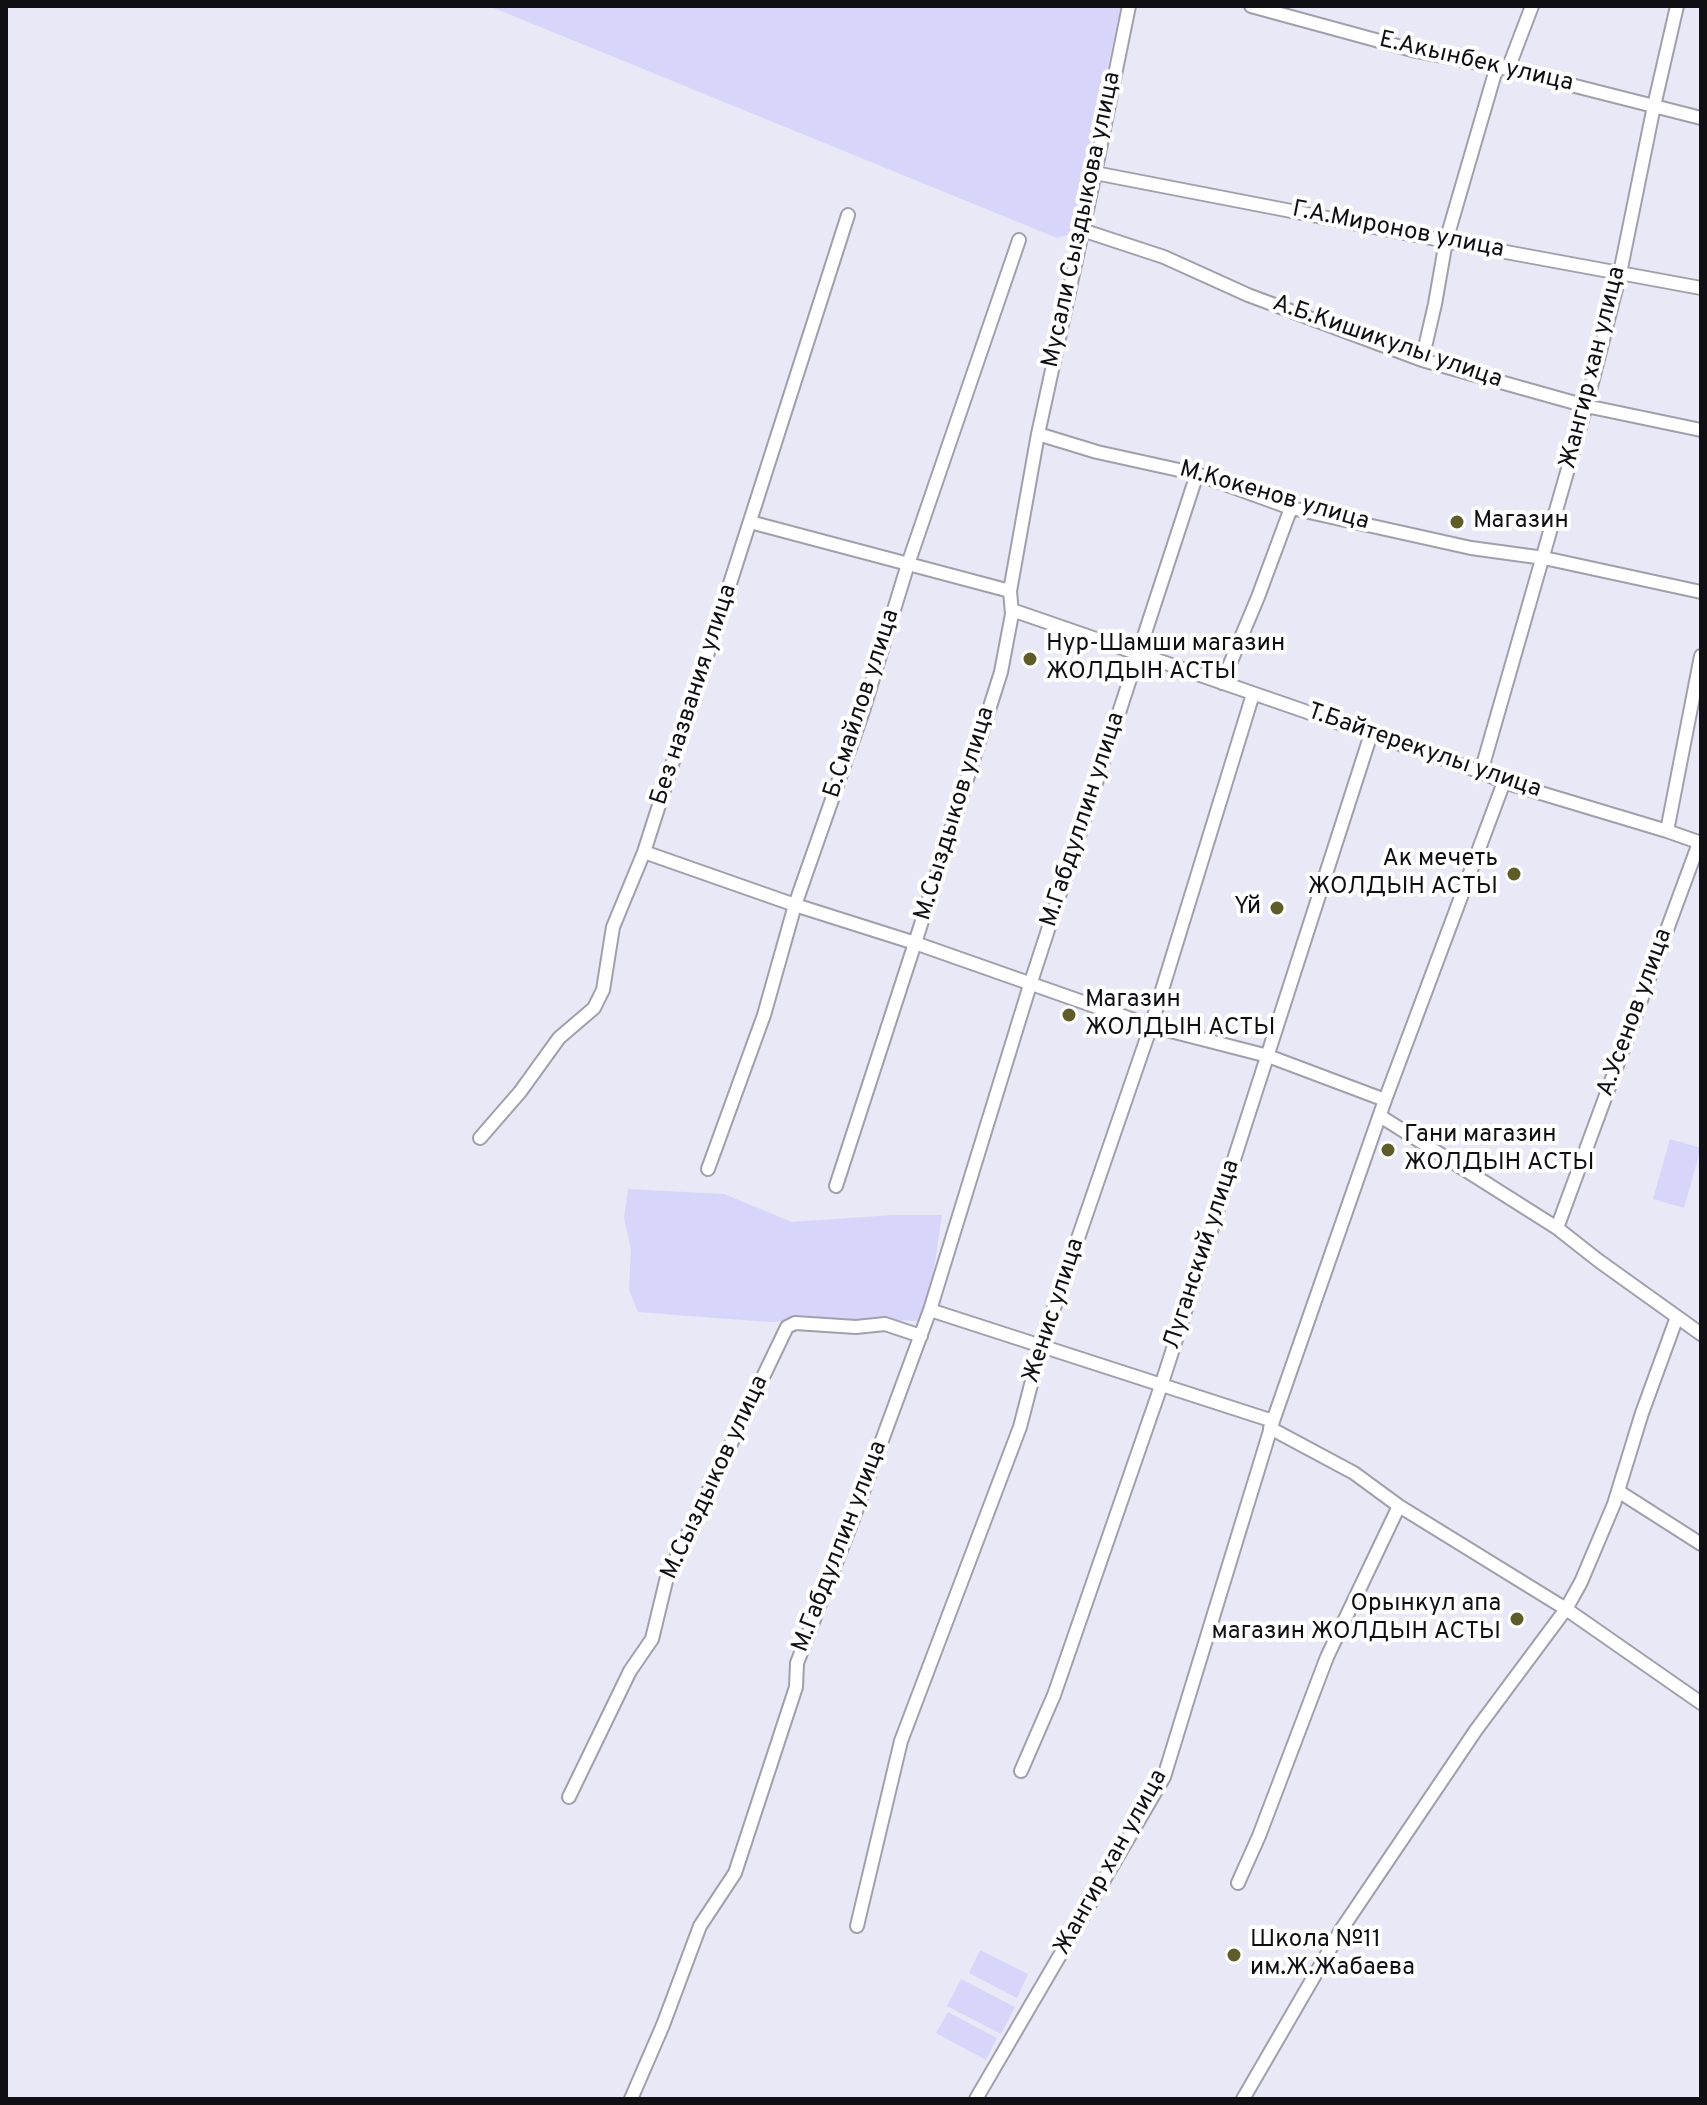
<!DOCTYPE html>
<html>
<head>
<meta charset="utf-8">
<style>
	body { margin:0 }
	#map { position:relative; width:1707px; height:2105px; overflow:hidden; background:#e8e8f6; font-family:Overpass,sans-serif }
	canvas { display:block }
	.frame { position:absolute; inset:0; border:8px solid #100f14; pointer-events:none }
</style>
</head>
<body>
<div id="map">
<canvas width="1707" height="2105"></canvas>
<div class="frame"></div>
</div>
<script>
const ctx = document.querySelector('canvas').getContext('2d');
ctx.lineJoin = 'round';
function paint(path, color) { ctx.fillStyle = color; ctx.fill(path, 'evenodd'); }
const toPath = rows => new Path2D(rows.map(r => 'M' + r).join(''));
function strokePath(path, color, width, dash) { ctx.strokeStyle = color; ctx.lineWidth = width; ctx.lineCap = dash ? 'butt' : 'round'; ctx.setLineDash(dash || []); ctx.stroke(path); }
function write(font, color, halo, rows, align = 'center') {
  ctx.font = font + ' Overpass,sans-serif'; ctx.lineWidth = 8; ctx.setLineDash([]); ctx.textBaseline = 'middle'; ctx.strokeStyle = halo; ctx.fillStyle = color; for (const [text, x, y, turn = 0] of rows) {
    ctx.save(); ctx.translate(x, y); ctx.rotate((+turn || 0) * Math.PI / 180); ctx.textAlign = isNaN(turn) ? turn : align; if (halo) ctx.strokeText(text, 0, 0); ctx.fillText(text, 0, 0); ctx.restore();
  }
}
paint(toPath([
	[489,6,1121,6,1071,234,1057,238],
	[1670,1139,1701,1148,1684,1208,1653,1199],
	[628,1189,724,1194,792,1222,892,1215,942,1215,929,1302,922,1321,859,1319,769,1322,638,1312,629,1290,631,1250,624,1218],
	[980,1950,1028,1974,1017,1998,969,1973],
	[961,1979,1015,2007,1001,2034,947,2006],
	[948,2012,997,2038,986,2060,936,2033]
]), '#d8d5fa');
const minor = toPath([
	[1251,6,1416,51,1508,69,1701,118],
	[1508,69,1532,6],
	[1095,173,1446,241,1701,288],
	[1082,230,1164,257,1248,295,1422,360,1586,406,1701,430],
	[1422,360,1435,304,1446,241,1497,66],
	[1038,434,1097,452,1197,474,1291,508,1471,548,1544,558,1701,592],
	[750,522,1010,591],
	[1012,610,1481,772,1504,782,1667,831,1701,843],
	[1222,683,1258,597,1291,508],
	[1481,772,1586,406,1620,273,1654,106,1677,6],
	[1667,831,1701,656],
	[644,852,795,905,915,943,1151,1026,1268,1056,1385,1100],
	[1380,1116,1557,1228,1599,1261,1701,1334],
	[480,1138,520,1092,559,1038,594,1008,603,990,613,927,644,852,848,215],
	[708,1169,764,1015,795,905,863,711,908,564,1019,240],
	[836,1186,915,943,1001,672,1012,614,1010,591,1038,434,1095,173,1129,6],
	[1557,1228,1699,843],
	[930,1310,1273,1421],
	[1270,1428,1354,1473,1399,1506,1566,1609,1701,1703],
	[1618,1491,1701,1544],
	[1021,1771,1054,1695,1161,1386,1371,734],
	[569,1797,630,1671,652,1639,667,1577,787,1327,795,1323,856,1327,885,1324,921,1336],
	[1238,1883,1259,1836,1327,1657,1399,1506],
	[857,1926,901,1741,1020,1427,1041,1346,1151,1026,1253,694],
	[631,2099,663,2025,700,1926,735,1873,796,1687,797,1663,853,1519,930,1310,1030,985,1197,474],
	[976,2099,1164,1777,1273,1421,1385,1100,1504,782],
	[1243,2099,1341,1930,1476,1730,1566,1609,1581,1582,1614,1504,1642,1413,1677,1317]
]);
strokePath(minor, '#a09fac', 16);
strokePath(minor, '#fff', 12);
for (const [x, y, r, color] of [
	[1457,522,8,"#5e5d2a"],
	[1030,659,8,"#5e5d2a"],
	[1514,874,8,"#5e5d2a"],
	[1277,908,8,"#5e5d2a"],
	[1069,1015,8,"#5e5d2a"],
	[1388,1150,8,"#5e5d2a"],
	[1517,1619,8,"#5e5d2a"],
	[1234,1955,8,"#5e5d2a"]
]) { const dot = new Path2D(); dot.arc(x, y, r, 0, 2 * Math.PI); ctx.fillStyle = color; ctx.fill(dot); strokePath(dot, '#fff', 3); }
write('24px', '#100f14', '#fff', [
	["Е.Акынбек улица",1476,63,13],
	["Мусали Сыздыкова улица",1083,220,-78],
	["Г.А.Миронов улица",1398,231,11],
	["А.Б.Кишикулы улица",1387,343,19],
	["Жангир хан улица",1594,368,-76],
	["М.Кокенов улица",1274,497,16],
	["Без названия улица",695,695,-72],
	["Б.Смайлов улица",863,704,-72],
	["Т.Байтерекулы улица",1424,752,19],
	["М.Сыздыков улица",956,814,-73],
	["М.Габдуллин улица",1084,820,-72],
	["А.Усенов улица",1636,1013,-70],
	["Луганский улица",1203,1255,-72],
	["Женис улица",1055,1311,-72],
	["М.Сыздыков улица",716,1478,-65],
	["М.Габдуллин улица",841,1547,-69],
	["Жангир хан улица",1112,1863,-61]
]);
write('24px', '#100f14', '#fff', [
	["Магазин",1473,522],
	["Нур-Шамши магазин",1046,645],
	["ЖОЛДЫН АСТЫ",1046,673],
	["Ак мечеть",1498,860,"right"],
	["ЖОЛДЫН АСТЫ",1498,888,"right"],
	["Үй",1261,908,"right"],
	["Магазин",1085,1001],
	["ЖОЛДЫН АСТЫ",1085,1029],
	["Гани магазин",1404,1136],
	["ЖОЛДЫН АСТЫ",1404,1164],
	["Орынкул апа",1501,1605,"right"],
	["магазин ЖОЛДЫН АСТЫ",1501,1633,"right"],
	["Школа №11",1250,1941],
	["им.Ж.Жабаева",1250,1969]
], 'left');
</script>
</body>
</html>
